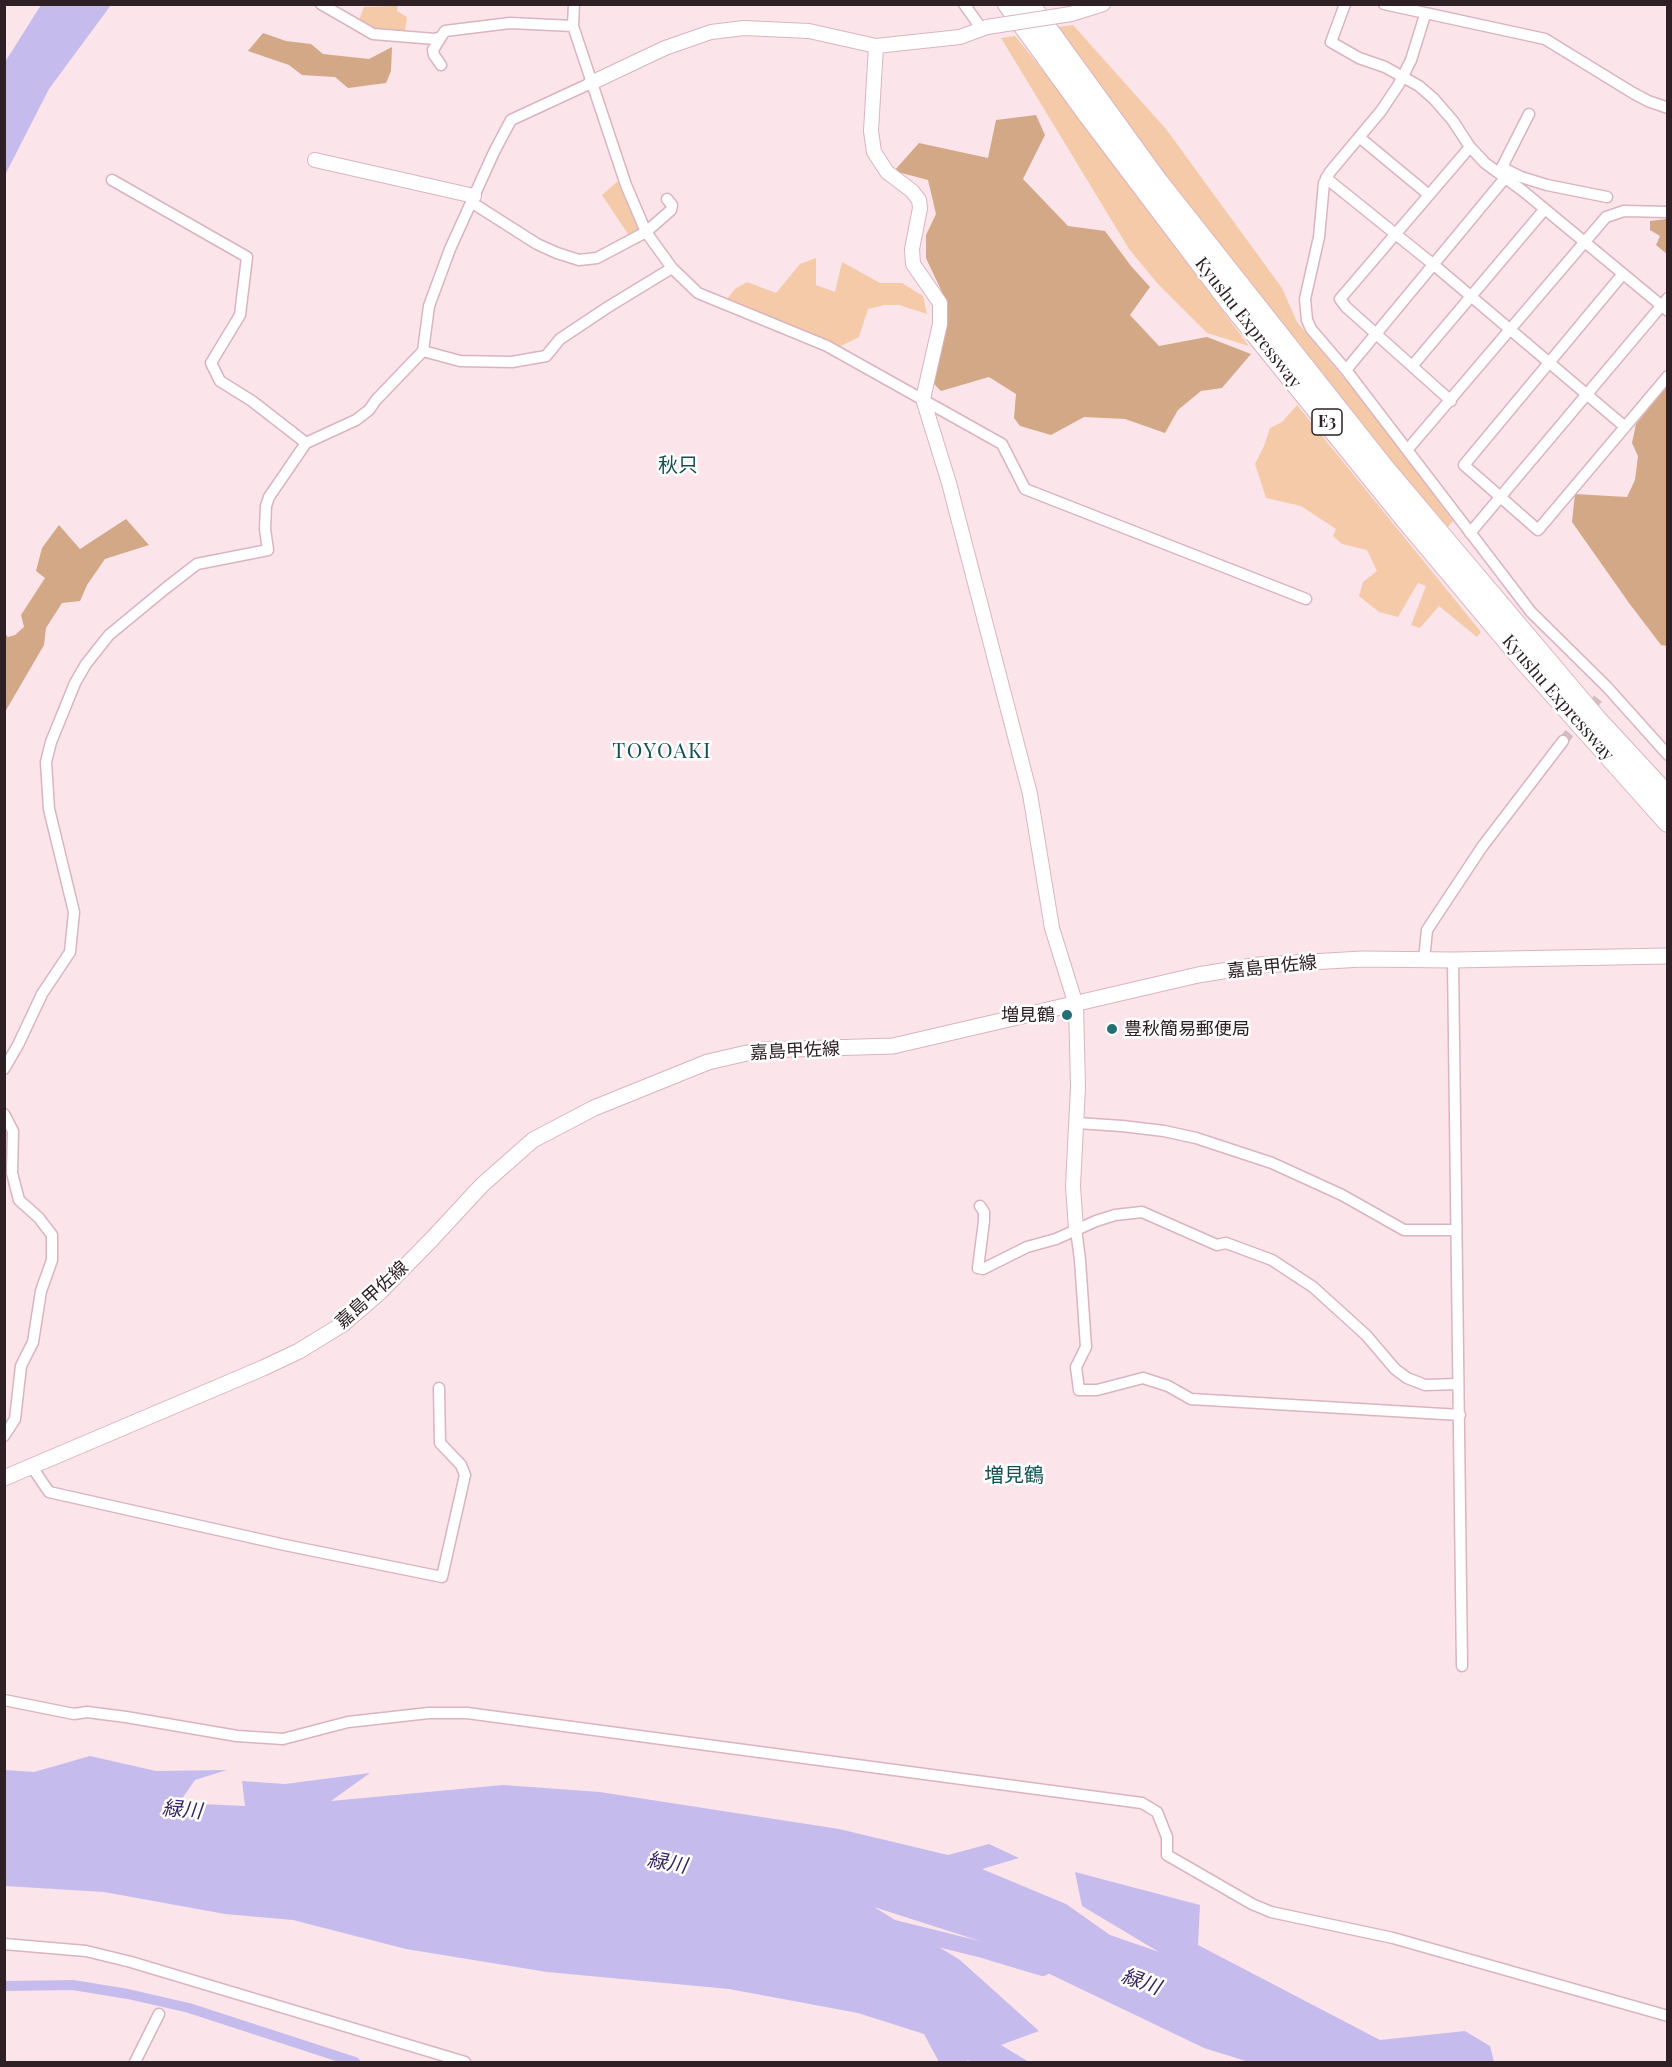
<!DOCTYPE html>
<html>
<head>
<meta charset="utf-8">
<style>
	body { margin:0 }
	#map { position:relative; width:1672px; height:2067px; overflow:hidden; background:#fce4eb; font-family:"Playfair Display",serif }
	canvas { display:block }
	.frame { position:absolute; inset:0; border:6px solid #2e2025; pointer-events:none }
</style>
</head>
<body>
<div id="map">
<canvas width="1672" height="2067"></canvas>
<div class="frame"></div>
</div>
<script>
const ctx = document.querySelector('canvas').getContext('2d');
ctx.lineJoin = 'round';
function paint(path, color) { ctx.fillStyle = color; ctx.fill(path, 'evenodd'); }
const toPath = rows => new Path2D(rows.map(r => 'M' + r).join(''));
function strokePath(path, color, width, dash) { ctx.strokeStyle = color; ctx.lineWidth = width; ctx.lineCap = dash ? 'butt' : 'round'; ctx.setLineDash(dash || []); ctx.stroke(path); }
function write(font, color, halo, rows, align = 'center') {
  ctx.font = font + ' "Playfair Display","Noto Sans JP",serif'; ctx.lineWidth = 5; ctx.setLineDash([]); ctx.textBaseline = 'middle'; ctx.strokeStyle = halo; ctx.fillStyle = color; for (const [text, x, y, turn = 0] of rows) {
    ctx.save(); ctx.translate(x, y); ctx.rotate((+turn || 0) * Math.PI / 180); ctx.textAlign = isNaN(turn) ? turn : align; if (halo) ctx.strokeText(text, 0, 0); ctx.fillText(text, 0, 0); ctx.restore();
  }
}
paint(toPath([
	[391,5,398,5,397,11,407,17,405,32,372,29,359,20,364,7,390,6],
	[1073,25,1166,129,1282,288,1297,322,1402,448,1441,502,1440,504,1453,521,1448,527,1369,435,1173,187,1057,27],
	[1015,36,1048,77,1249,346,1207,333,1158,284,1129,249,1001,38],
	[618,181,640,231,630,237,602,195],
	[816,258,816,285,835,292,842,262,880,283,902,283,923,296,927,314,899,305,885,305,868,309,859,337,837,348,727,299,735,289,747,282,776,293,800,264],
	[1297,405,1481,632,1477,637,1439,606,1420,628,1411,625,1426,586,1418,583,1398,617,1379,612,1359,596,1363,582,1377,571,1367,550,1342,544,1333,536,1336,529,1301,506,1266,498,1255,464,1264,446,1270,428,1282,422]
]), '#f4caa9');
paint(toPath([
	[263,33,286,41,311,44,323,54,369,59,392,47,391,71,386,83,348,88,335,77,302,75,289,65,248,51],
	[1036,115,1045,135,1023,179,1068,226,1105,231,1131,266,1150,287,1130,315,1159,346,1207,337,1251,354,1222,388,1201,391,1178,410,1165,433,1125,419,1084,417,1051,435,1020,426,1014,418,1016,394,989,377,941,391,933,383,948,305,926,258,926,235,936,214,928,180,894,171,919,143,988,158,996,120],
	[1667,219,1668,219,1667,254,1656,245,1660,236,1650,230,1650,221],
	[1667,386,1667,646,1661,645,1629,603,1572,522,1575,494,1627,497,1635,480,1638,456,1632,443,1636,424],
	[126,519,149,545,105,559,87,585,80,601,62,603,46,628,44,645,5,712,5,634,8,637,15,635,24,627,21,615,45,578,36,571,42,548,59,525,80,549]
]), '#d2a886');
paint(toPath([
	[41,5,111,5,49,89,5,175,5,62],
	[90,1756,156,1771,227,1770,195,1780,179,1803,245,1806,242,1781,285,1784,370,1773,331,1801,503,1785,600,1792,839,1829,948,1855,989,1844,1019,1858,982,1869,1066,1904,1110,1935,1159,1952,1082,1906,1075,1872,1200,1905,1198,1945,1380,2040,1465,2031,1490,2046,1494,2062,1249,2062,1204,2048,983,1942,874,1907,960,1960,1039,2031,1001,2045,1029,2062,974,2062,967,2060,967,2062,939,2062,924,2034,858,2013,729,1989,547,1972,406,1949,293,1920,225,1914,104,1892,5,1886,5,1770,34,1772]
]), '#c5bced');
strokePath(toPath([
	[4,1986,73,1985,128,1994,189,2008,355,2062]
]), '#c5bced', 10);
strokePath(toPath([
	[894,1928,983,1950,1043,1968]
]), '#c5bced', 16);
strokePath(toPath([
	[1563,741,1601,695]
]), '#d3bdc3', 10, [10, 5]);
const minor = toPath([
	[321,4,373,34,435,39,441,37,445,31,510,23,573,26],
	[574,4,573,26,626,185,646,232,672,268,698,293,827,346,1002,444,1025,489,1306,599],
	[964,4,981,28],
	[1345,4,1331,42,1359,58,1385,67,1419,86,1434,99,1453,121,1470,147,1485,163,1523,191,1668,311],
	[1384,4,1545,39,1633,93,1648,101,1668,108],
	[1425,15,1411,60,1399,84,1381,111,1330,172,1324,183,1319,237,1305,299,1307,320,1311,329,1346,370,1531,612,1607,687,1668,755],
	[441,37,433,50,434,55,441,65],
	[1359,137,1429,195],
	[1503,168,1521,177,1547,185,1607,197],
	[1499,173,1529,114],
	[1326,178,1434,265,1624,426],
	[112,180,247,257,240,315,211,363,220,381,252,401,306,443],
	[471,202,537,244,557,253,579,260,597,258,646,232,671,210,672,205,667,199],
	[1622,275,1464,465,1538,530,1668,376],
	[423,351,460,361,512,362,546,356,560,339,608,307,672,268],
	[1413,365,1544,210],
	[1346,370,1505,178],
	[1451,401,1346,307,1340,299,1470,147],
	[1408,449,1606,217,1624,211,1668,212],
	[1470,533,1668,298],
	[1424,960,1427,930,1482,847,1563,741],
	[1453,960,1462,1666],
	[4,1069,18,1045,42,994,70,952,74,912,49,809,46,762,51,742,75,683,86,664,109,635,166,588,197,564,268,550,265,529,266,506,269,497,306,443,356,420,369,410,376,400,423,351,429,306,450,249,494,152,511,120,591,83],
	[4,1114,13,1131,12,1173,19,1200,39,1218,52,1235,52,1260,41,1291,33,1342,21,1366,15,1419,4,1436],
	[1077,1123,1122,1126,1164,1131,1196,1138,1272,1163,1342,1195,1404,1230,1456,1230],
	[980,1206,984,1212,984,1221,978,1268,983,1269,1027,1247,1056,1239,1096,1221,1115,1215,1142,1212,1217,1245,1226,1243,1272,1260,1313,1287,1366,1335,1395,1369,1407,1378,1425,1385,1458,1384],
	[1076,1229,1080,1260,1086,1347,1076,1367,1079,1390,1097,1390,1143,1378,1168,1386,1191,1399,1460,1415],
	[32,1467,49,1492,285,1545,442,1577,465,1475,461,1465,440,1443,439,1388],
	[4,1700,74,1714,87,1712,126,1717,237,1736,283,1739,348,1722,429,1713,467,1713,1142,1803,1157,1812,1167,1837,1167,1855,1252,1904,1271,1912,1393,1938,1668,2016],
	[4,1944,86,1951,131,1962,465,2062],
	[135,2062,159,2014]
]);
const tertiary = toPath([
	[1071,14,1103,4],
	[876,46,871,131,874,152,887,172,912,191,919,200,920,208,912,249,913,264,940,303,940,324,923,399,949,483,1030,794,1052,928,1076,1005,1078,1087,1073,1186,1076,1229],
	[591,83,665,48,711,32,744,28,809,31,876,46,960,37,987,27],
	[315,160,474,196]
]);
const secondary = toPath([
	[4,1478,263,1368,299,1351,343,1324,381,1291,432,1239,482,1185,533,1140,594,1108,708,1062,760,1050,893,1046,1198,975,1259,965,1362,959,1453,960,1668,956]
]);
const motorway = toPath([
	[1008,4,1087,113,1230,302,1403,516,1523,659,1668,822],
	[1029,4,1158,182,1384,468,1595,718,1668,797]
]);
strokePath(minor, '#dab4c0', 13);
strokePath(tertiary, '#dab4c0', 16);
strokePath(secondary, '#dab4c0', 17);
strokePath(motorway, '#dab4c0', 22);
strokePath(minor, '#fff', 10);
strokePath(tertiary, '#fff', 14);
strokePath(secondary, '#fff', 15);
strokePath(motorway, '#fff', 20);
const tertiaryBridge = toPath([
	[987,27,1071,14]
]);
strokePath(tertiaryBridge, '#dab4c0', 16, []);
strokePath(tertiaryBridge, '#fff', 14);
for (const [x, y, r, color] of [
	[1067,1015,6,"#246f71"],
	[1112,1029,6,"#246f71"]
]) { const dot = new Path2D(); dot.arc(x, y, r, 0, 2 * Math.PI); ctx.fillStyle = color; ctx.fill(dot); strokePath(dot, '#fff', 2); }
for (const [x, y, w] of [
	[1327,422,30]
]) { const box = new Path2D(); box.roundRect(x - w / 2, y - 13, w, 26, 4.5); ctx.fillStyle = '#fff'; ctx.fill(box); strokePath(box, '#2e2025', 1.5); }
write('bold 16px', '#2e2025', null, [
	["E3",1327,422]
]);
write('18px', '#2e2025', '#fff', [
	["Kyushu Expressway",1248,323,52],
	["Kyushu Expressway",1558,698,49],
	["嘉島甲佐線",1272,967,-6],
	["嘉島甲佐線",795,1051,-3],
	["嘉島甲佐線",372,1295,-42]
]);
write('18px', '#2e2025', '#fff', [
	["増見鶴",1055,1015],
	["豊秋簡易郵便局",1124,1029,"left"]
], 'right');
write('20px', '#135051', '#fff', [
	["秋只",678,466],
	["増見鶴",1014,1476]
]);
write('italic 20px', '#36265f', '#fff', [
	["緑川",182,1810,5],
	["緑川",667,1863,10],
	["緑川",1141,1982,20]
]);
ctx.letterSpacing = '1.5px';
write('21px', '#135051', '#fff', [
	["TOYOAKI",662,751]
]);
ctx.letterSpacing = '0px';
</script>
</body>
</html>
